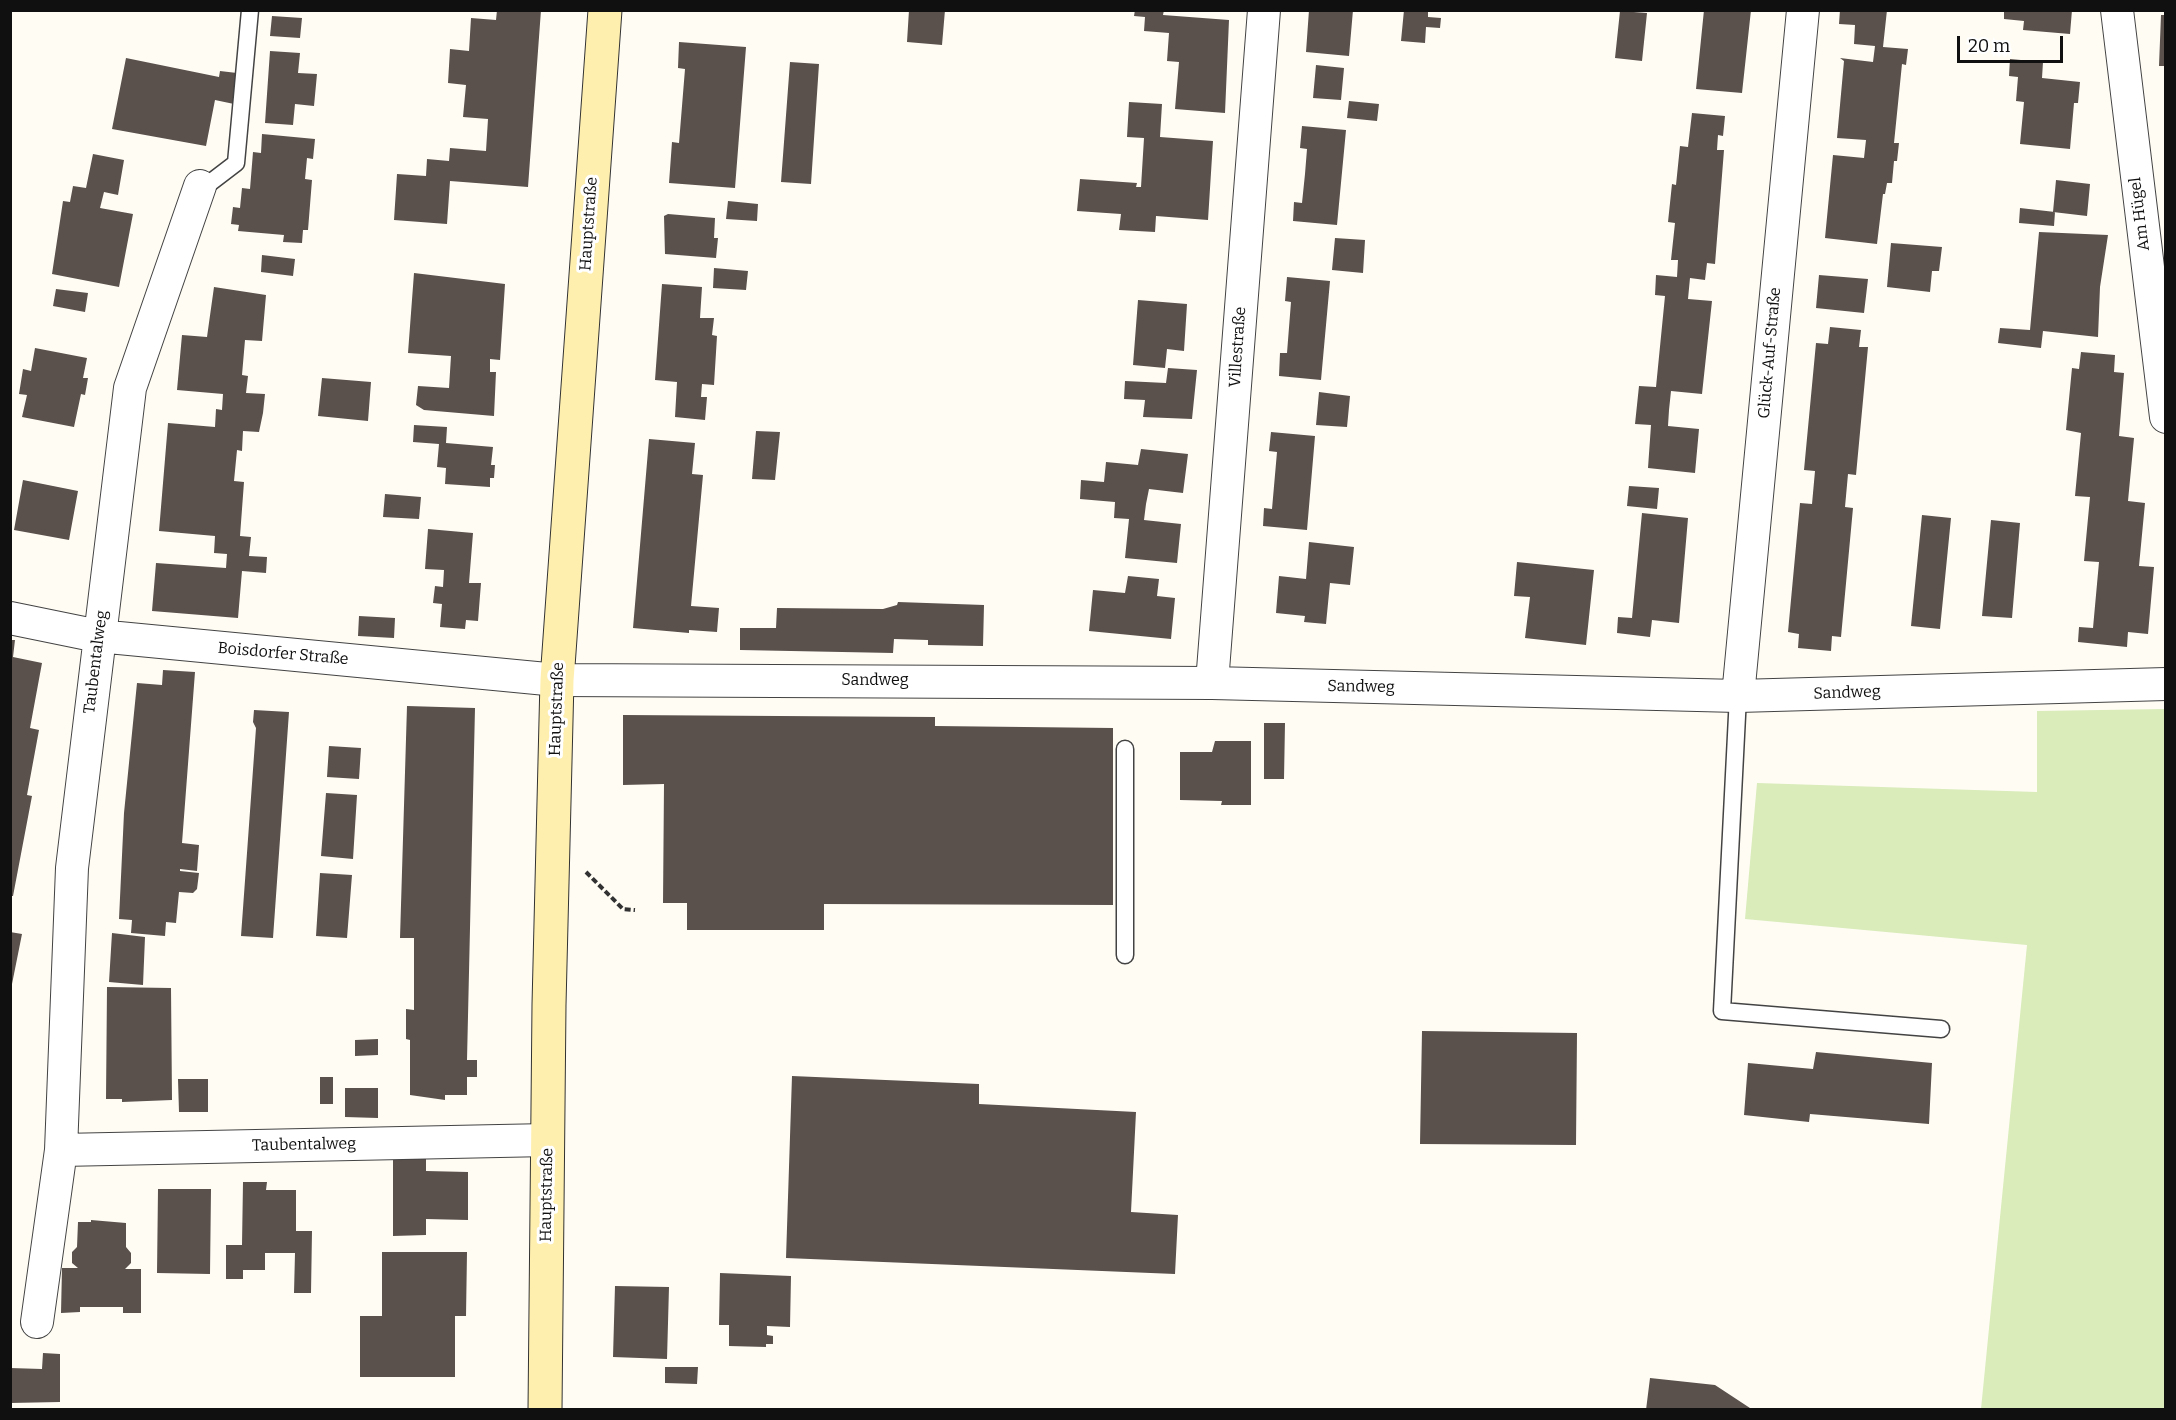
<!DOCTYPE html>
<html>
<head>
<meta charset="utf-8">
<style>
	body { margin:0 }
	#map { position:relative; width:2176px; height:1420px; overflow:hidden; background:#fffcf4; font-family:Bitter,serif }
	canvas { display:block }
	.frame { position:absolute; inset:0; border:12px solid #101010; pointer-events:none }
	.scale { position:absolute; left:1957px; top:36px; width:106px; height:27px; box-sizing:border-box; border:3px solid #101010; border-top:0; padding-left:8px; font-size:18px; line-height:21px; white-space:nowrap; color:#101010; -webkit-text-stroke:4px #fff; paint-order:stroke }
</style>
</head>
<body>
<div id="map">
<canvas width="2176" height="1420"></canvas>
<div class="frame"></div>
<div class="scale">20 m</div>
</div>
<script>
const ctx = document.querySelector('canvas').getContext('2d');
ctx.lineJoin = 'round';
function paint(path, color) { ctx.fillStyle = color; ctx.fill(path, 'evenodd'); }
const toPath = rows => new Path2D(rows.map(r => 'M' + r).join(''));
function strokePath(path, color, width, dash) { ctx.strokeStyle = color; ctx.lineWidth = width; ctx.lineCap = dash ? 'butt' : 'round'; ctx.setLineDash(dash || []); ctx.stroke(path); }
function write(font, color, halo, rows, align = 'center') {
  ctx.font = font + ' Bitter,serif'; ctx.lineWidth = 6; ctx.setLineDash([]); ctx.textBaseline = 'middle'; ctx.strokeStyle = halo; ctx.fillStyle = color; for (const [text, x, y, turn = 0] of rows) {
    ctx.save(); ctx.translate(x, y); ctx.rotate((+turn || 0) * Math.PI / 180); ctx.textAlign = isNaN(turn) ? turn : align; if (halo) ctx.strokeText(text, 0, 0); ctx.fillText(text, 0, 0); ctx.restore();
  }
}
paint(toPath([
	[2165,709,2165,1409,1981,1409,2027,945,1745,919,1757,783,2037,792,2037,711]
]), '#d9ecba');
paint(toPath([
	[497,10,541,10,528,187,450,181,447,224,394,220,397,174,426,176,427,159,449,161,450,148,486,151,488,119,463,117,466,85,448,83,450,49,469,51,471,18,496,20],
	[909,10,945,10,942,45,907,42],
	[1135,10,1164,10,1163,15,1229,20,1225,113,1175,109,1179,62,1167,61,1169,33,1144,31,1145,17,1134,16],
	[1309,10,1353,10,1349,56,1306,52],
	[1404,10,1428,10,1428,17,1441,18,1440,28,1426,27,1425,43,1401,41],
	[1704,10,1751,10,1742,93,1696,89],
	[1840,10,1887,10,1883,47,1908,49,1906,65,1902,64,1894,143,1899,143,1897,161,1894,161,1892,183,1887,183,1885,194,1883,194,1877,244,1825,238,1833,155,1864,158,1866,140,1837,138,1844,61,1840,58,1873,62,1875,46,1854,44,1855,25,1839,24],
	[2004,10,2072,10,2070,34,2023,30,2024,21,2004,19],
	[1620,11,1647,13,1642,61,1615,58],
	[2161,15,2166,15,2166,66,2159,66],
	[272,16,302,18,300,38,270,36],
	[679,42,746,47,735,188,669,183,672,142,679,143,685,69,678,68],
	[270,51,300,53,298,73,317,74,314,106,295,104,293,125,265,123],
	[126,58,219,77,220,71,237,73,234,104,215,100,206,146,112,129],
	[2010,59,2043,62,2042,78,2080,82,2078,103,2074,103,2070,149,2020,144,2024,102,2016,101,2018,77,2009,76],
	[790,62,819,64,811,184,781,182],
	[1316,65,1344,68,1341,100,1313,98],
	[1349,101,1379,104,1377,121,1347,118],
	[1129,102,1162,104,1160,137,1213,141,1208,220,1156,216,1155,232,1119,230,1121,214,1077,211,1080,179,1137,183,1136,187,1141,187,1144,138,1127,137],
	[1692,113,1725,116,1723,136,1718,135,1717,150,1724,150,1715,264,1707,263,1705,280,1690,278,1688,299,1712,301,1702,394,1671,391,1669,410,1668,426,1699,429,1695,473,1648,468,1651,425,1635,424,1639,386,1656,387,1665,296,1655,295,1656,275,1677,277,1678,260,1671,260,1675,223,1668,222,1672,184,1676,185,1680,146,1688,147],
	[1302,126,1346,130,1337,225,1293,221,1294,202,1302,203,1305,174,1307,149,1300,148],
	[262,134,315,139,313,159,307,158,305,179,312,180,308,230,303,230,302,243,283,242,284,235,238,231,239,225,231,224,233,207,240,208,242,188,250,189,253,152,261,153],
	[93,154,124,160,118,195,104,192,100,208,133,214,119,287,52,274,63,201,70,202,73,186,86,188],
	[2056,180,2090,184,2087,216,2053,212],
	[728,201,758,204,757,221,726,219],
	[2020,208,2055,212,2054,226,2019,223],
	[668,214,715,218,714,238,718,238,716,258,665,254,664,216],
	[2039,232,2108,235,2100,287,2098,337,2043,331,2041,348,1998,343,2000,328,2030,330],
	[1335,238,1365,240,1363,273,1332,270],
	[1891,243,1942,247,1939,271,1932,271,1930,292,1887,287],
	[262,255,295,259,293,276,261,272],
	[714,268,748,271,746,290,713,288],
	[414,273,505,284,500,360,490,359,490,372,496,372,494,416,424,410,416,405,418,386,449,388,451,356,408,353],
	[1819,275,1868,279,1864,313,1816,308],
	[1287,277,1330,281,1321,380,1279,376,1280,353,1287,353,1291,302,1285,301],
	[662,284,702,287,700,318,714,318,712,335,717,336,714,385,702,384,701,397,707,397,705,420,675,417,677,382,655,380],
	[214,287,266,295,262,341,245,340,242,375,248,376,246,393,265,394,263,413,259,432,243,431,242,451,237,450,234,481,244,482,240,536,251,537,249,556,267,557,266,573,242,571,238,618,152,611,156,563,226,568,227,554,214,553,215,536,159,531,168,423,215,427,216,409,222,410,223,394,177,390,182,335,207,337],
	[56,289,88,293,85,312,53,306],
	[1138,300,1187,304,1184,351,1167,349,1165,368,1133,365],
	[1830,327,1861,330,1859,347,1868,347,1856,475,1848,474,1845,507,1853,508,1841,637,1832,636,1831,651,1798,648,1799,634,1788,632,1800,503,1812,504,1815,471,1804,470,1816,343,1828,344],
	[35,348,87,358,83,378,88,378,85,395,81,394,74,427,22,417,27,395,19,394,23,369,31,371],
	[2081,352,2115,355,2114,372,2124,373,2119,436,2134,438,2128,501,2145,503,2139,566,2154,567,2148,634,2128,632,2127,647,2078,642,2079,627,2093,628,2099,562,2084,561,2090,497,2075,496,2081,433,2066,430,2072,368,2079,369],
	[1168,368,1197,370,1192,419,1143,417,1145,400,1124,399,1125,381,1166,383],
	[322,378,371,382,368,421,318,416],
	[1319,392,1350,396,1347,427,1316,425],
	[414,425,447,427,446,443,493,447,491,465,495,465,494,478,490,478,490,487,445,484,446,468,437,467,439,444,413,442],
	[756,431,780,432,775,480,752,479],
	[1271,432,1315,436,1307,530,1263,526,1264,508,1272,509,1277,452,1269,451],
	[649,439,695,443,692,474,703,475,691,606,719,608,717,632,689,630,689,633,633,628],
	[1141,449,1188,454,1183,493,1149,489,1146,504,1144,520,1181,524,1177,563,1125,558,1129,519,1114,518,1115,502,1080,499,1081,480,1104,482,1106,462,1138,465],
	[23,480,78,491,69,540,14,530],
	[1629,486,1659,488,1657,509,1627,506],
	[385,494,421,497,419,519,383,517],
	[1642,513,1688,518,1679,623,1652,620,1650,637,1617,633,1618,617,1632,618],
	[1922,515,1951,518,1940,629,1911,626],
	[1991,520,2020,523,2012,618,1982,616],
	[428,529,473,533,469,583,481,583,478,621,466,620,465,629,440,627,442,604,433,603,435,586,443,587,444,570,425,569],
	[1309,542,1354,547,1350,585,1330,583,1326,624,1304,622,1305,616,1276,613,1279,576,1306,579],
	[1517,562,1594,570,1586,645,1525,638,1530,597,1514,596],
	[1128,576,1159,579,1157,596,1175,598,1171,639,1089,631,1093,590,1125,593],
	[898,602,984,605,983,646,928,645,928,640,894,639,893,653,740,650,740,628,776,628,777,608,883,609,897,605],
	[359,616,395,618,394,638,358,636],
	[10,640,15,640,13,657,42,663,30,728,39,730,27,795,32,796,13,896,10,896],
	[163,670,195,672,182,843,199,845,197,871,180,869,180,871,199,873,197,889,193,893,179,892,176,923,166,922,165,936,131,933,132,920,119,919,124,813,137,683,162,685],
	[407,706,475,708,467,1060,477,1060,477,1077,467,1077,467,1095,445,1095,445,1100,410,1095,410,1040,406,1039,406,1009,414,1010,414,938,400,938],
	[254,710,289,712,273,938,241,936,256,728,253,722],
	[623,715,935,717,935,726,1113,728,1113,905,824,904,824,930,687,930,687,903,663,903,664,784,623,785],
	[1264,723,1285,723,1284,779,1264,779],
	[1215,741,1251,741,1251,805,1221,805,1222,801,1180,800,1180,752,1212,752],
	[329,746,361,748,359,779,327,777],
	[326,793,357,795,353,859,321,856],
	[320,873,352,875,347,938,316,936],
	[10,932,22,934,12,984,10,984],
	[112,933,145,937,143,985,109,982],
	[107,987,171,988,172,1100,122,1102,122,1099,106,1099],
	[1422,1031,1577,1033,1576,1145,1420,1144],
	[378,1039,378,1055,355,1056,355,1040],
	[1816,1052,1932,1063,1929,1124,1810,1114,1809,1122,1744,1115,1748,1063,1813,1069],
	[792,1076,979,1084,979,1104,1136,1112,1131,1212,1178,1215,1175,1274,786,1258],
	[320,1077,333,1077,333,1104,320,1104],
	[178,1079,208,1079,208,1112,179,1112],
	[345,1088,378,1088,378,1118,345,1117],
	[393,1156,426,1156,426,1171,468,1172,468,1220,426,1219,426,1235,393,1236],
	[243,1182,267,1182,266,1190,296,1190,296,1231,312,1231,311,1293,294,1293,295,1253,265,1253,265,1270,243,1270,243,1279,226,1279,226,1245,242,1245],
	[158,1189,211,1189,210,1274,157,1273],
	[91,1220,126,1223,126,1247,131,1253,131,1263,125,1269,141,1269,141,1313,123,1313,123,1307,80,1307,80,1312,61,1313,62,1268,78,1268,72,1263,72,1252,77,1247,78,1222,91,1222],
	[382,1252,467,1252,466,1316,455,1316,455,1377,360,1377,360,1316,382,1316],
	[720,1273,791,1276,790,1327,767,1326,767,1335,773,1336,773,1344,766,1344,766,1347,729,1346,729,1325,719,1325],
	[615,1286,669,1287,667,1359,613,1357],
	[43,1353,60,1354,60,1402,10,1403,10,1368,42,1369],
	[665,1367,698,1367,697,1384,665,1383],
	[1650,1378,1715,1385,1753,1410,1646,1410]
]), '#5a504c');
const service = toPath([
	[198,192,236,163,250,10],
	[1738,696,1722,1011,1941,1029],
	[1125,749,1125,955]
]);
const minor = toPath([
	[2117,10,2166,417],
	[10,618,98,636,557,680,1212,683,1738,696,2166,684],
	[1212,683,1264,10],
	[1738,696,1803,10],
	[61,1150,548,1140],
	[37,1322,61,1150,72,868,130,388,200,186]
]);
const secondary = toPath([
	[545,1410,549,1005,557,680,605,10]
]);
strokePath(service, '#434343', 19);
strokePath(minor, '#434343', 34);
strokePath(secondary, '#323232', 35);
strokePath(toPath([
	[586,872,623,909,635,910]
]), '#323232', 4, [6, 3]);
strokePath(service, '#fff', 16);
strokePath(minor, '#fff', 32);
strokePath(secondary, '#ffefaf', 33);
write('16px', '#101010', '#fff', [
	["Am Hügel",2140,214,-97],
	["Hauptstraße",589,224,-86],
	["Villestraße",1238,347,-86],
	["Glück-Auf-Straße",1770,353,-85],
	["Boisdorfer Straße",283,654,5],
	["Taubentalweg",96,662,-83],
	["Sandweg",875,681],
	["Sandweg",1361,687,1],
	["Sandweg",1847,693,-2],
	["Hauptstraße",557,709,-88],
	["Taubentalweg",304,1145,-1],
	["Hauptstraße",547,1195,-89]
]);
</script>
</body>
</html>
